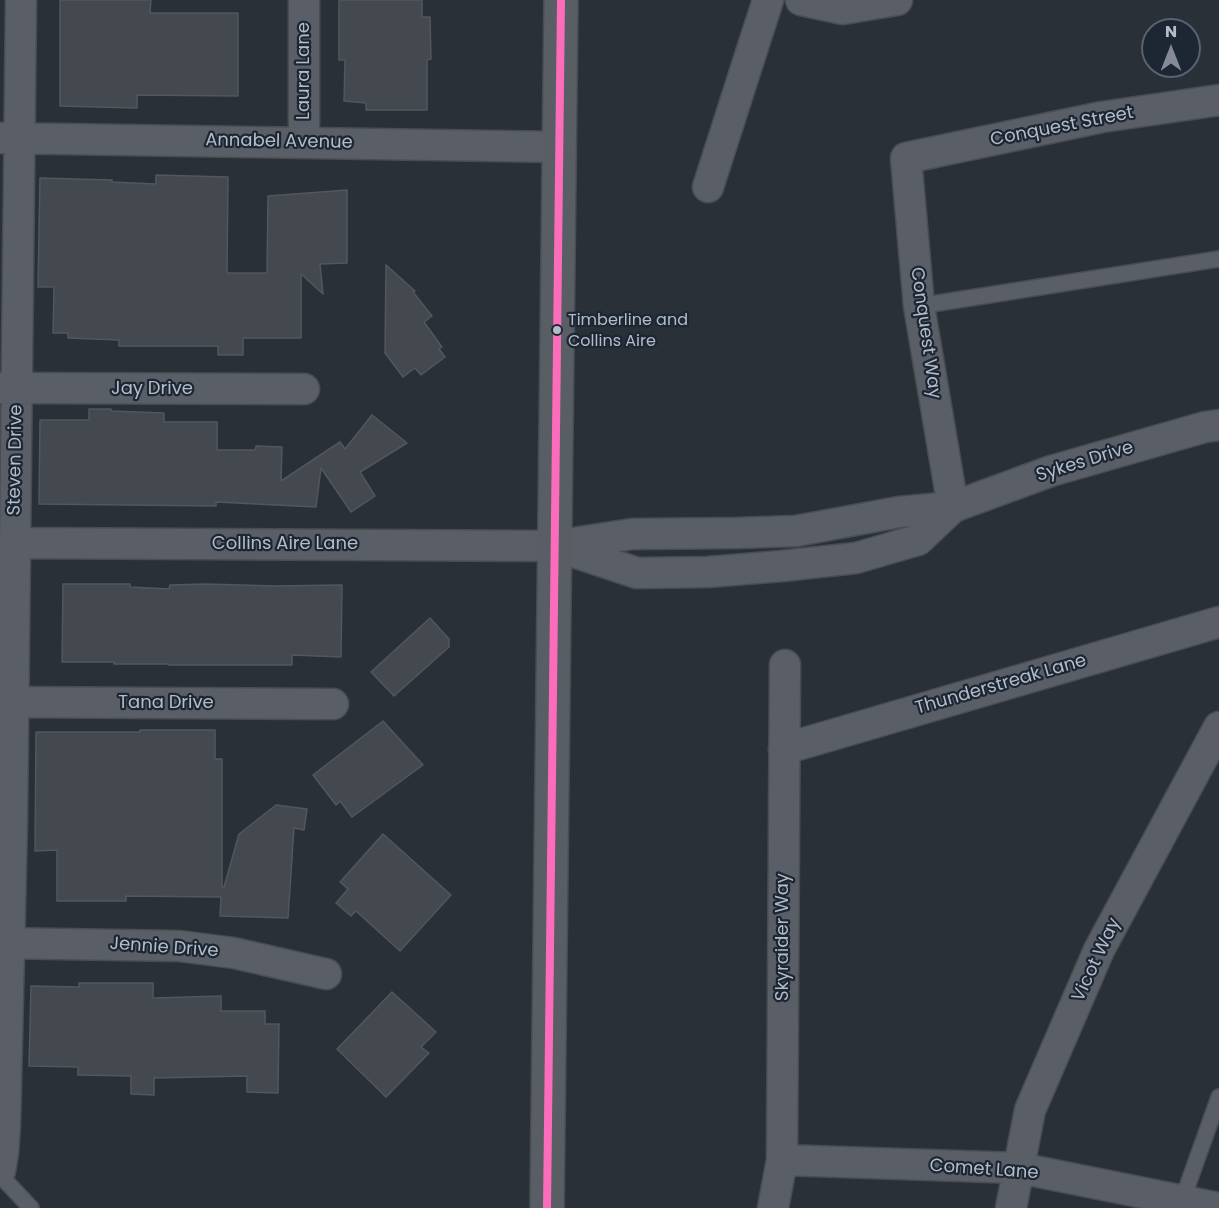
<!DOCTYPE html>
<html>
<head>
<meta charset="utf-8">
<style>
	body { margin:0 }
	#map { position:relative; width:1219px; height:1208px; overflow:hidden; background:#2a3038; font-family:Poppins,sans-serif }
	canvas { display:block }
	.north { position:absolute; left:1141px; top:18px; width:60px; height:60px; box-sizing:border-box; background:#1d2633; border:2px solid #59626f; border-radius:50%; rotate:0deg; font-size:16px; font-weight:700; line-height:24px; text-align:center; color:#b4bcc9 }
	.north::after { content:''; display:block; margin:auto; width:21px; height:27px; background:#848b96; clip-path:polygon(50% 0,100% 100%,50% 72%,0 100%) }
</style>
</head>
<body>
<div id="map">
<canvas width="1219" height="1208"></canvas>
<div class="north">N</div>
</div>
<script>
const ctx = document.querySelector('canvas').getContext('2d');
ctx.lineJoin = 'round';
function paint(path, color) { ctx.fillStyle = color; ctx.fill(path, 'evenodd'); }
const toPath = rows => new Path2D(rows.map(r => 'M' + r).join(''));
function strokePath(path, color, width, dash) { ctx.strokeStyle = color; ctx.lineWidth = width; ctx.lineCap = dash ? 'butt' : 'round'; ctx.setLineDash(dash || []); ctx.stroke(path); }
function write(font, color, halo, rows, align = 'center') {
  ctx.font = font + ' Poppins,sans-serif'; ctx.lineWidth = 4.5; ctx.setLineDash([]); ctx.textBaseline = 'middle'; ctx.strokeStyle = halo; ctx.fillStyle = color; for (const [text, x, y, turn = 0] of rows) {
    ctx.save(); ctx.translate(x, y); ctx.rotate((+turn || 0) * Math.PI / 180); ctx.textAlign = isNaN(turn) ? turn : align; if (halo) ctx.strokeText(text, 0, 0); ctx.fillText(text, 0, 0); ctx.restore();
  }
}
const building = toPath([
	[60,0,151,0,150,13,238,13,238,96,137,95,137,108,60,106,60,0],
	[339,0,422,0,422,17,430,17,431,59,427,60,427,110,366,110,366,103,344,101,345,60,339,60,339,0],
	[156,175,228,177,227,273,267,273,268,196,347,190,347,263,320,264,323,294,301,274,301,338,243,338,243,355,218,355,218,346,119,346,119,340,68,338,68,333,53,333,54,287,38,287,40,178,112,180,112,182,156,184,156,175],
	[386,265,415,291,413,292,432,316,424,322,442,347,439,349,445,357,421,375,415,368,403,377,385,353,386,265],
	[89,409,111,409,111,411,164,413,164,422,217,422,217,450,255,450,256,446,282,447,281,481,340,442,345,449,372,415,407,443,360,472,375,496,351,512,321,468,316,507,216,502,216,506,39,504,40,420,89,420,89,409],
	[63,584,130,584,130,587,169,589,170,585,206,584,275,586,342,585,341,657,292,655,292,665,169,665,169,664,114,664,114,662,62,662,63,584],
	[430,618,449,639,449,647,394,696,371,672,430,618],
	[383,721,423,765,352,817,340,801,336,805,313,775,383,721],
	[140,730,215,730,215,759,222,759,222,887,224,887,239,834,276,805,307,809,304,830,294,828,288,918,220,916,221,897,126,896,126,901,57,901,57,850,35,851,36,732,140,732,140,730],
	[383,834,451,895,400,951,356,911,351,916,336,903,348,889,340,882,383,834],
	[79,983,153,983,153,998,221,996,221,1011,265,1011,265,1024,279,1024,278,1093,247,1092,247,1076,154,1078,154,1095,131,1094,131,1076,78,1075,78,1067,29,1066,31,986,79,987,79,983],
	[392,992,436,1032,421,1047,429,1053,386,1097,337,1049,392,992]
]);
paint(building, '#444950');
strokePath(building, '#52575f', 1.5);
const lane = toPath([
	[919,306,1219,259],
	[0,1175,31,1208],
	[1181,1204,1219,1097]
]);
const street = toPath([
	[801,0,843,9,897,0],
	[1,138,559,147],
	[304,143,304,0],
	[708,187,768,0],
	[0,388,304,389],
	[953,507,919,306,906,158,1102,117,1219,100],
	[16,543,554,546,632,534,736,533,796,531,899,512,953,507,1051,471,1205,427,1219,425],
	[559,547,637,573,708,572,782,566,856,558,918,540,953,507],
	[0,702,333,704],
	[784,749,1219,622],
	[0,943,179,946,234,953,326,974],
	[782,1160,1019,1168,1219,1208],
	[0,1171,3,1153,5,1125,12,819,21,0],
	[773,1208,782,1160,785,665],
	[1011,1208,1030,1110,1099,950,1219,727]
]);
const secondary = toPath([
	[547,1208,561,0]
]);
strokePath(lane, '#484c53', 18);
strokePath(street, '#484c53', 33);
strokePath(secondary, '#484c53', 36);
strokePath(lane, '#5a5e66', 15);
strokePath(street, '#5a5e66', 30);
strokePath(secondary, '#595d64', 33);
strokePath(toPath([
	[547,1208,561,0]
]), '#fb6dba', 8);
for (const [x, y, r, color] of [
	[557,330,5,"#b4bcc9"]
]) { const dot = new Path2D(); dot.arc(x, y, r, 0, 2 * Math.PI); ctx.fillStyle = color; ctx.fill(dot); strokePath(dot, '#1d2633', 2); }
write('16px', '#b4bcc9', '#1d2633', [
	["Timberline and",568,321],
	["Collins Aire",568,342]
], 'left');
write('18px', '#b4bcc9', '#1d2633', [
	["Laura Lane",304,71,-90],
	["Conquest Street",1062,127,-11],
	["Annabel Avenue",279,142,1],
	["Conquest Way",925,333,82],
	["Jay Drive",152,389],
	["Steven Drive",16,460,-89],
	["Sykes Drive",1085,462,-17],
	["Collins Aire Lane",285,544],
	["Thunderstreak Lane",1001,685,-16],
	["Tana Drive",166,703],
	["Skyraider Way",783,937,-90],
	["Jennie Drive",164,948,4],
	["Vicot Way",1097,960,-65],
	["Comet Lane",984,1170,4]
]);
</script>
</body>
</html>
